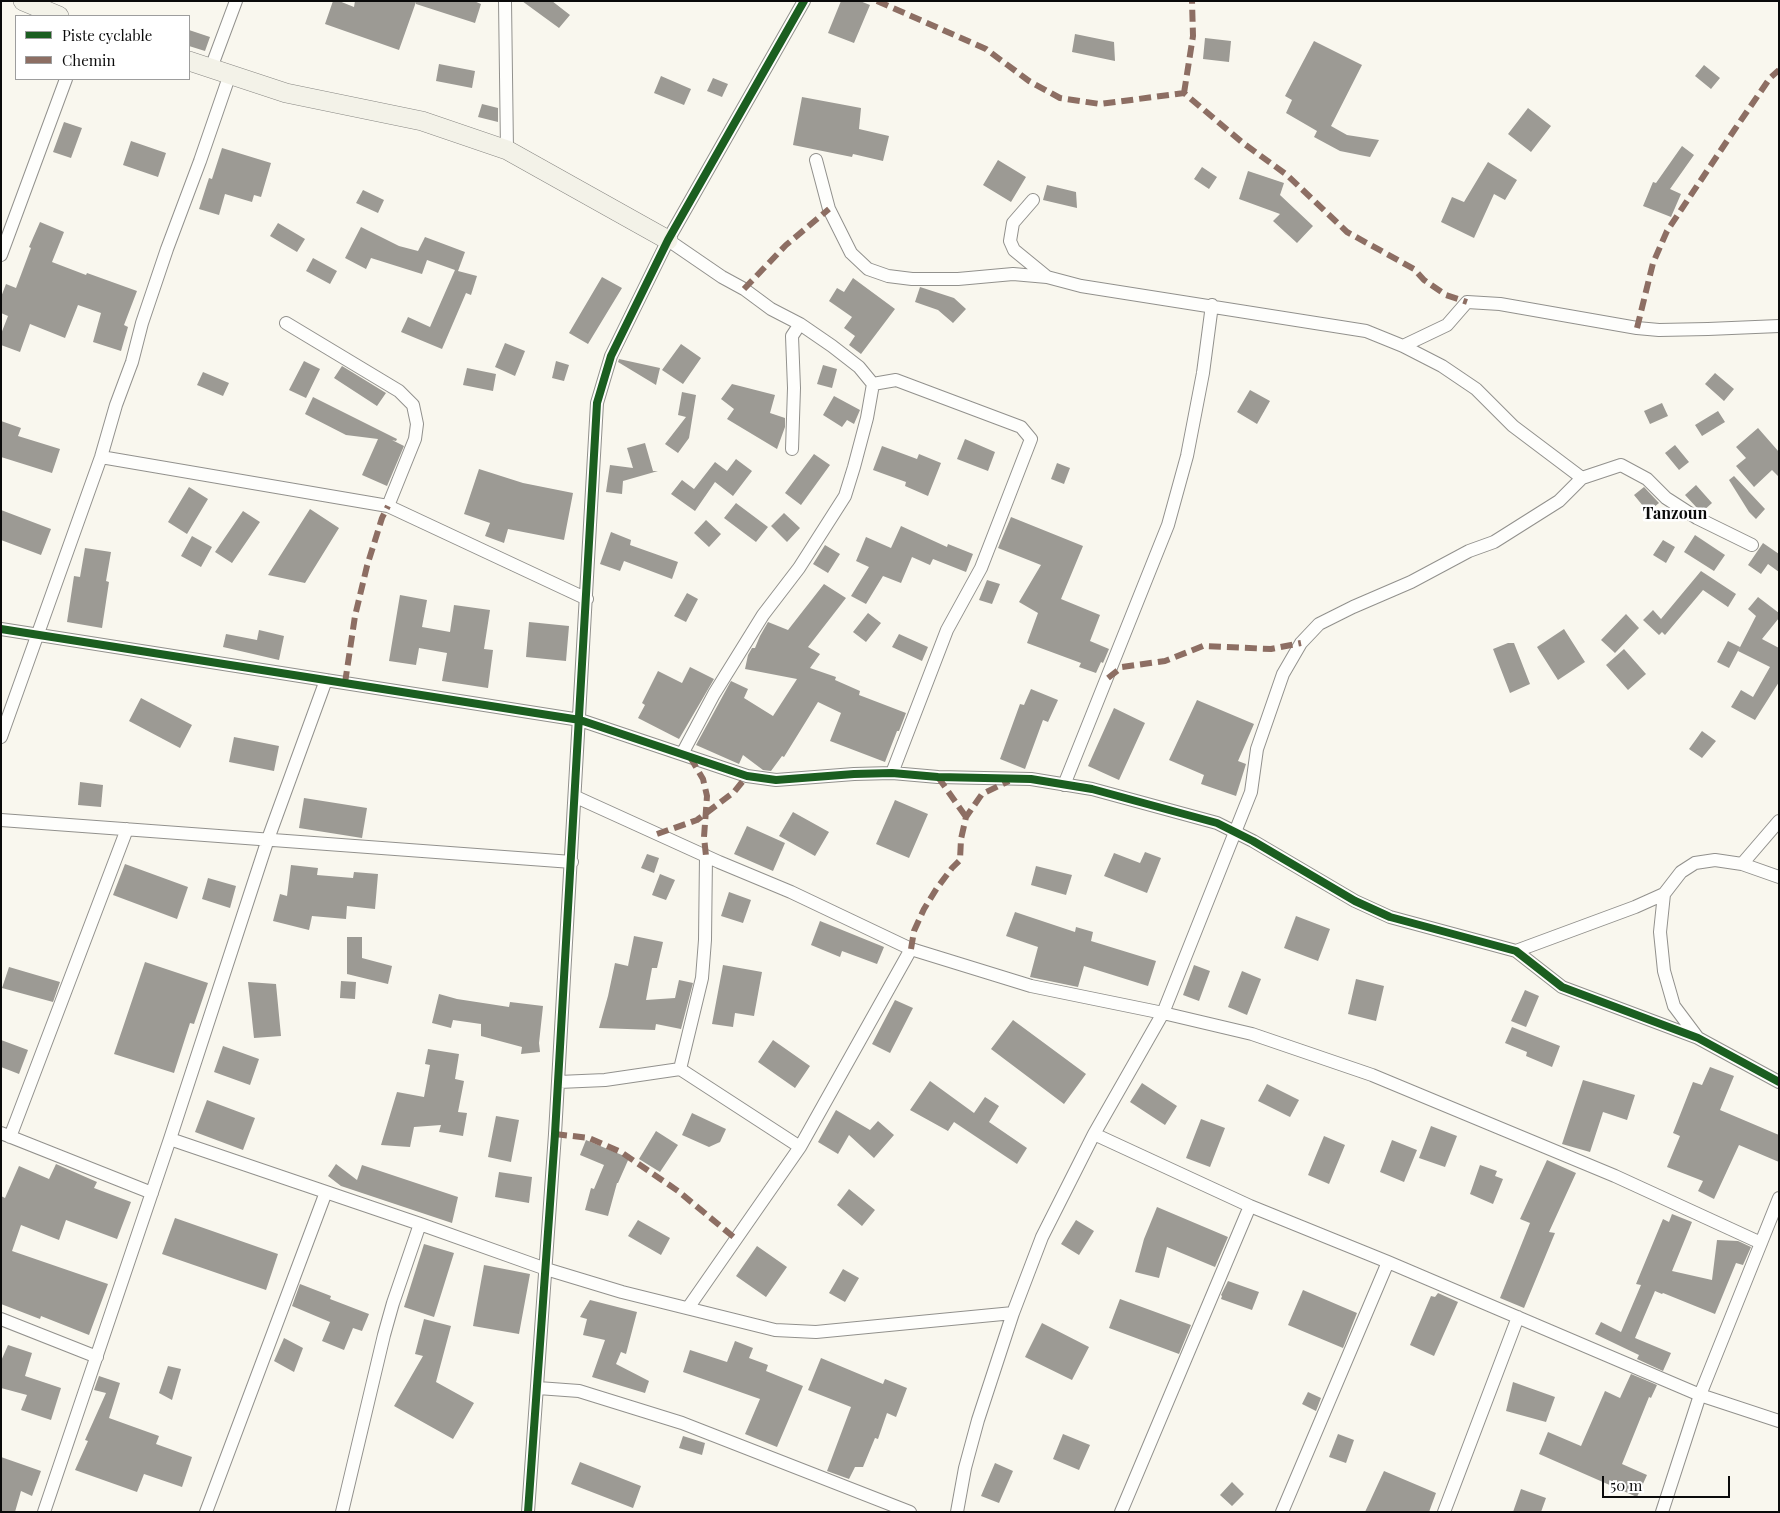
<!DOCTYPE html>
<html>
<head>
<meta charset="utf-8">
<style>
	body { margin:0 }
	#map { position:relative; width:1780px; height:1513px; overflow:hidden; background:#f9f7ee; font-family:"Playfair Display",serif }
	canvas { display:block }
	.frame { position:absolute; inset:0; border:2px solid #0a0a0a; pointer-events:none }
	.legend { position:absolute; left:15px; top:15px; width:175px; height:65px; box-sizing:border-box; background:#fff; border:1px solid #9d9d9d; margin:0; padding:6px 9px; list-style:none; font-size:15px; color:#0a0a0a }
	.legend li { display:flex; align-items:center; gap:10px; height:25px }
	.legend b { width:25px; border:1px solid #9d9d9d }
	.scale { position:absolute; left:1602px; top:1476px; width:128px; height:22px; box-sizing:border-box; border:2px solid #0a0a0a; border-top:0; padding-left:6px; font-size:15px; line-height:18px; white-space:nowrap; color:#0a0a0a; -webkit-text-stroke:4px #fff; paint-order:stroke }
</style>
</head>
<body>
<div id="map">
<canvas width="1780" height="1513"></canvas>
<div class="frame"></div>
<ul class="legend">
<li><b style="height:6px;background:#1b5e20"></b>Piste cyclable</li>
<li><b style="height:6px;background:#8d6e63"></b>Chemin</li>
</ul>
<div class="scale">50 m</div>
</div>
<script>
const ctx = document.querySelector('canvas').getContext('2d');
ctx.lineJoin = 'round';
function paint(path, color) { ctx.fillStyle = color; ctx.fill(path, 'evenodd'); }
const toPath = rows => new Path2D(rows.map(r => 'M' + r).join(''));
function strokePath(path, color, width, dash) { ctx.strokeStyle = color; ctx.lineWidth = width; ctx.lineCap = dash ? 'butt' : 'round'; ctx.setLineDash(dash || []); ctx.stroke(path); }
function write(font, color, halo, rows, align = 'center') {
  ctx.font = font + ' "Playfair Display",serif'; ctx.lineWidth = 5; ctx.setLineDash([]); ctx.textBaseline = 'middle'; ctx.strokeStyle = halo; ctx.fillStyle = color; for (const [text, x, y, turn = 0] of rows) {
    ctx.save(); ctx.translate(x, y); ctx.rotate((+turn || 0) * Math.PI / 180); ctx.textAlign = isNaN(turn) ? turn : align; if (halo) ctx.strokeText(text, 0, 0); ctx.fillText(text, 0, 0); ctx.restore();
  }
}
paint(toPath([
	[333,1,339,1,354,7,355,1,474,1,481,4,475,23,416,4,416,2,399,50,325,24],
	[522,1,552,1,570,15,559,28],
	[841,1,860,1,870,5,854,43,828,33],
	[189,30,210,37,205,51,189,46],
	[1075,34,1114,42,1115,61,1072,52],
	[1205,38,1231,41,1229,62,1203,59],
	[1314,41,1362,65,1331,126,1347,135,1379,140,1370,157,1340,151,1314,137,1317,131,1286,113,1292,100,1285,96],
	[439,64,475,71,472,88,436,81],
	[1704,65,1720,78,1711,89,1695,76],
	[661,76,691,89,684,105,654,93],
	[713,78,728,84,722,97,707,91],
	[802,97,861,108,859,129,889,136,883,161,853,154,852,157,793,145],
	[482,104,498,108,498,122,478,117],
	[1528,108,1551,126,1531,152,1508,134],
	[64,122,82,128,71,158,53,152],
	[131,141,166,153,158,177,123,165],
	[1682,146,1694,155,1670,189,1681,194,1671,217,1643,206,1653,182,1656,183],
	[222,148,271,163,261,197,254,195,252,202,225,194,219,215,199,209,209,178,212,179],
	[998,160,1026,177,1011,202,983,185],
	[1488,162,1517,180,1505,200,1494,194,1474,238,1441,222,1452,197,1464,202],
	[1202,167,1217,177,1209,189,1194,179],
	[1248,171,1284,183,1280,195,1313,226,1297,243,1273,221,1280,214,1239,199],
	[1047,185,1076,192,1077,208,1043,200],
	[363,190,384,200,378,213,356,203],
	[40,222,64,232,52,262,86,275,87,273,137,291,124,325,128,327,121,351,93,342,101,313,78,305,65,338,30,324,20,352,1,345,1,334,8,316,1,313,1,297,6,284,16,288,31,248,29,247],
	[278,223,305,239,297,252,270,236],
	[361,227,399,246,418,251,425,237,465,252,458,271,477,276,471,295,466,293,442,349,401,332,408,317,430,327,455,270,427,260,422,274,371,258,366,269,345,258],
	[313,258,337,271,330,284,306,271],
	[602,277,622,288,588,344,569,333],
	[853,278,895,309,861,354,849,345,855,336,844,328,852,317,829,301,837,288,844,292],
	[920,287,954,298,966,309,953,323,938,310,915,302],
	[505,343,525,351,515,376,495,367],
	[681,344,701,358,683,384,662,370],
	[619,359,660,368,656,385,618,362],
	[304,361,320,369,306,398,289,390],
	[556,361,569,365,564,381,552,378],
	[823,365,837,369,832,388,817,384],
	[342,366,386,393,377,406,334,378],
	[467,368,496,374,493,391,463,385],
	[203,372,229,383,223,396,197,385],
	[1715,373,1734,389,1724,401,1705,384],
	[732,384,775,395,770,413,785,418,785,427,777,449,727,419,734,409,721,399],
	[1250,390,1270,401,1257,424,1237,412],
	[682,392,696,395,689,438,678,453,665,444,686,417,678,415],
	[834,396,860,410,854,424,847,420,842,427,823,415],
	[313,397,397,439,396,441,392,440,404,446,387,486,362,475,378,439,346,435,305,414],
	[1662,403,1668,416,1650,424,1644,411],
	[1718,411,1725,422,1702,436,1695,425],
	[1,421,21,428,18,436,60,449,52,473,1,457],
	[1758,428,1779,452,1779,477,1772,470,1754,487,1736,466,1746,458,1736,447],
	[965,439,995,452,988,471,957,459],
	[645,443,653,471,658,471,623,481,622,494,606,492,610,465,633,468,627,448],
	[1675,445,1689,462,1679,470,1665,453],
	[882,446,917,459,919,454,941,463,928,496,905,486,906,482,873,470],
	[814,454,830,465,801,505,785,493],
	[736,459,752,471,733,496,715,482,695,511,671,494,682,480,694,489,715,462,727,471],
	[1057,463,1070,468,1064,484,1051,479],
	[479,469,523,483,573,493,564,540,508,529,504,543,485,536,490,523,464,514],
	[1734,476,1765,509,1756,519,1749,512,1729,480],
	[1696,485,1712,503,1702,512,1698,509,1685,495],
	[189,487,208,499,187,534,168,522],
	[1644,487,1659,503,1648,512,1634,495],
	[736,503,768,527,756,542,724,518],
	[310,509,339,528,305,583,268,575],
	[1,510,51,529,41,555,1,540],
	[243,511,260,522,232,563,215,552],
	[784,513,800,528,787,542,771,526],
	[1011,517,1083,546,1061,599,1100,615,1090,641,1109,649,1103,663,1101,662,1096,673,1079,667,1081,663,1027,643,1038,613,1019,602,1041,565,998,548],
	[706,520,721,534,709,547,694,533],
	[901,526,947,547,948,544,973,554,966,572,933,559,930,565,912,557,901,583,883,576,866,604,851,596,869,567,856,561,866,537,891,548],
	[611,532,631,540,630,545,678,562,672,579,624,561,620,571,600,564],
	[1695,535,1725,555,1714,571,1684,552],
	[192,536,212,547,201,567,181,556],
	[1663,540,1675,547,1666,563,1653,555],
	[1763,543,1779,554,1779,572,1768,564,1761,574,1748,565],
	[825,545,840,554,828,573,813,564],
	[85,548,111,552,106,581,109,582,102,628,67,622,74,576,80,577],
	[1701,571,1736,594,1728,607,1703,590,1665,635,1662,632,1659,635,1643,620,1653,610,1661,619],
	[987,580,1000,584,992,604,979,600],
	[824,584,846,598,808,647,820,654,810,668,836,677,835,680,860,691,859,695,906,713,899,731,897,731,885,762,830,741,841,713,818,702,784,757,782,756,771,771,763,770,743,755,739,764,696,745,731,681,748,689,744,698,773,716,797,679,745,669,748,655,752,648,755,648,760,636,768,622,788,630],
	[687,593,698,599,686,622,674,616],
	[400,595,427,600,422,627,450,632,454,605,490,610,484,649,493,650,488,688,442,681,447,653,419,648,416,665,389,661],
	[1758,597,1779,613,1779,618,1762,639,1779,648,1779,682,1755,720,1731,707,1741,690,1753,697,1770,667,1738,651,1756,616,1748,609],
	[868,613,881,623,866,642,853,632],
	[1626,614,1639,628,1615,653,1601,640],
	[529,622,569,626,566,661,526,657],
	[1564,629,1585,662,1558,680,1537,647],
	[259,630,284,636,279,660,223,647,226,634,257,640],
	[899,634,928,647,922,661,892,647],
	[1728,641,1740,647,1729,668,1717,662],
	[1508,643,1514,643,1530,684,1510,693,1493,649],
	[1624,649,1646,674,1628,690,1606,665],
	[690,667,714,679,679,739,638,718,645,705,642,703,658,671,682,683],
	[1031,689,1058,700,1048,722,1043,720,1025,769,1000,759,1020,704,1024,705],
	[141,698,192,725,180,748,129,721],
	[1197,700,1254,724,1238,761,1246,764,1236,796,1201,784,1204,775,1169,760],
	[1114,708,1145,723,1119,780,1088,766],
	[1702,731,1716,741,1702,758,1689,749],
	[234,737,279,746,274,771,229,762],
	[80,782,103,785,101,807,78,805],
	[304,798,367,808,362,838,299,828],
	[895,800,928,814,909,858,876,844],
	[793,812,829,832,815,856,779,836],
	[747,826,785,843,773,871,734,854],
	[1145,852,1161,858,1147,893,1104,876,1114,853,1140,863],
	[647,854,659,858,654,873,641,868],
	[125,864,188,887,177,919,113,895],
	[291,865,318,868,317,875,353,878,354,872,378,874,375,909,347,906,346,919,312,916,309,930,273,921,280,894,287,896],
	[1036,866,1072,875,1066,895,1031,885],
	[660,874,675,880,666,900,652,895],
	[208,878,236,886,230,908,202,899],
	[729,892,751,900,743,923,721,916],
	[1015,912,1075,932,1076,927,1093,932,1091,941,1156,961,1148,986,1084,966,1078,987,1030,977,1038,947,1006,936],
	[1296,916,1330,929,1318,961,1284,948],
	[820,921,884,947,877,964,842,951,840,957,811,945],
	[634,936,663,942,657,968,652,968,646,1000,675,998,679,980,693,983,681,1029,656,1024,655,1030,599,1028,608,996,615,963,628,966],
	[347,937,362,937,362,958,392,966,388,984,347,974],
	[145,962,208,983,194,1024,190,1023,174,1073,114,1054],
	[723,965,762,972,754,1016,735,1013,733,1027,712,1024],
	[1194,965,1210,971,1199,1001,1183,995],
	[9,967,60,982,53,1002,2,988],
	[1242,971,1261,979,1247,1015,1228,1007],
	[1356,979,1384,986,1376,1021,1348,1014],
	[341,981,356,982,355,999,340,998],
	[248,982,276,984,281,1036,254,1038],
	[1525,990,1539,996,1526,1027,1511,1021],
	[439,994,457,999,509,1007,510,1002,543,1006,539,1043,540,1052,521,1054,522,1047,481,1036,481,1024,453,1020,451,1028,432,1023],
	[895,1000,913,1008,890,1053,872,1044],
	[1013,1020,1086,1074,1064,1104,991,1049],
	[1512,1027,1560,1046,1552,1067,1526,1056,1527,1052,1505,1043],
	[1,1040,28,1050,19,1074,1,1067],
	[773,1040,810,1066,795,1088,758,1062],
	[223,1046,259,1059,250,1085,214,1072],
	[428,1049,459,1054,455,1079,464,1081,458,1112,467,1113,463,1136,439,1132,441,1125,414,1127,410,1147,381,1145,397,1092,424,1097,430,1065,425,1064],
	[1710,1067,1734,1076,1720,1110,1779,1135,1779,1162,1739,1145,1714,1199,1698,1191,1703,1181,1667,1167,1680,1136,1673,1133,1693,1082,1702,1085],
	[1583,1080,1635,1095,1627,1120,1603,1112,1590,1152,1562,1144],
	[930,1081,974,1113,985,1097,999,1106,989,1122,1027,1148,1017,1164,954,1122,948,1131,910,1110],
	[1142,1083,1177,1106,1165,1125,1130,1102],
	[1267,1084,1299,1100,1290,1117,1258,1101],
	[207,1100,255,1118,243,1150,195,1132],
	[836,1110,870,1130,878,1121,894,1135,874,1158,849,1135,838,1154,818,1142],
	[692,1113,726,1129,720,1142,709,1147,682,1135],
	[496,1116,519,1120,511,1162,488,1157],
	[1201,1119,1225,1128,1210,1167,1186,1158],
	[1431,1126,1457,1136,1445,1167,1419,1158],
	[656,1131,678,1145,660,1172,639,1159],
	[1324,1136,1345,1145,1329,1184,1308,1175],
	[586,1140,629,1158,618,1183,617,1183,608,1216,585,1210,591,1188,594,1189,604,1165,580,1155],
	[1392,1140,1417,1150,1404,1182,1380,1172],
	[1547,1160,1576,1173,1549,1232,1555,1233,1524,1308,1500,1298,1530,1223,1520,1219],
	[56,1164,97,1182,94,1188,131,1202,117,1239,66,1220,59,1240,21,1225,12,1251,108,1284,89,1335,41,1316,40,1319,1,1304,1,1196,5,1198,19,1166,49,1179],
	[336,1164,357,1180,362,1165,458,1197,452,1223,341,1186,328,1176],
	[1480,1165,1497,1171,1495,1176,1503,1179,1493,1204,1470,1194],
	[499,1172,532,1177,529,1203,495,1197],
	[849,1189,875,1210,862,1226,837,1205],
	[1157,1207,1228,1237,1215,1267,1167,1247,1159,1278,1135,1272,1144,1239],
	[1672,1214,1692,1222,1672,1271,1712,1280,1717,1240,1738,1241,1751,1247,1743,1265,1736,1263,1715,1314,1663,1293,1662,1294,1655,1291,1635,1338,1671,1353,1663,1371,1637,1359,1639,1355,1595,1334,1601,1322,1621,1332,1641,1285,1636,1284,1663,1219,1669,1222],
	[175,1218,278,1254,266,1290,162,1254],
	[638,1220,670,1238,661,1255,628,1236],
	[1076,1220,1094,1231,1079,1255,1061,1244],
	[424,1244,454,1253,434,1317,404,1307],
	[757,1246,787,1267,766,1297,736,1276],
	[484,1265,530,1274,519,1334,473,1326],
	[843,1269,859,1278,845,1302,829,1293],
	[1228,1281,1259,1292,1252,1310,1221,1299,1222,1296,1221,1295],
	[300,1284,331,1296,330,1299,369,1314,362,1331,353,1328,344,1350,322,1341,330,1322,292,1306],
	[1303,1290,1357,1313,1343,1348,1288,1325],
	[1438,1293,1458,1302,1434,1356,1410,1345,1431,1296,1435,1297],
	[1120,1299,1191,1325,1179,1354,1109,1328],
	[590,1300,637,1312,626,1354,621,1352,616,1364,649,1381,645,1393,592,1377,605,1340,583,1335,587,1319,580,1317],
	[424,1319,451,1326,436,1382,474,1403,453,1439,394,1406,423,1356,415,1354],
	[1042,1323,1089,1347,1072,1380,1025,1357],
	[284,1338,303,1348,294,1372,274,1361],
	[735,1341,753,1348,749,1358,768,1365,766,1371,803,1386,777,1447,745,1434,760,1399,683,1372,690,1350,727,1362],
	[8,1345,32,1353,25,1376,61,1388,51,1420,21,1410,27,1395,1,1388,1,1361],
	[821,1358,883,1384,885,1379,907,1388,896,1417,887,1413,878,1439,875,1438,863,1467,855,1467,849,1479,827,1471,851,1407,808,1390],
	[168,1366,181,1369,172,1400,159,1393],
	[1631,1374,1657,1385,1651,1398,1649,1397,1622,1464,1647,1475,1637,1497,1539,1454,1548,1432,1581,1446,1605,1391,1620,1398],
	[99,1376,120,1383,109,1418,159,1436,156,1444,192,1457,182,1487,144,1474,137,1492,75,1470,88,1441,85,1440,106,1393,94,1390],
	[1513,1382,1555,1397,1546,1422,1506,1411],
	[1308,1392,1321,1398,1316,1411,1302,1404],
	[1063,1434,1090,1445,1079,1470,1053,1459],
	[1338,1434,1354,1440,1346,1463,1329,1457],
	[683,1436,705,1443,702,1455,679,1448],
	[1,1457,41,1471,32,1496,21,1491,15,1512,1,1512],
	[580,1462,641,1486,633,1508,571,1484],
	[995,1463,1013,1471,999,1503,981,1496],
	[1384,1471,1436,1493,1429,1512,1365,1512],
	[1232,1482,1244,1494,1232,1506,1220,1495],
	[1521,1489,1546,1498,1541,1512,1513,1512]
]), '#9c9a94');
const street = toPath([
	[505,1,507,150],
	[211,68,236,1],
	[816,160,829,209,851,253,868,269,888,276,912,279,958,279,1013,274,1047,277,1081,286,1366,331,1403,346,1442,366,1476,389,1513,426,1582,478],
	[1033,200,1013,223,1010,241,1014,250,1047,277],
	[668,240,722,277,744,289,771,309,800,324,832,346,859,367,873,384,867,418,854,467,845,496,799,568,763,615,714,694,682,754],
	[1,255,66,79],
	[286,323,399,391,413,405,417,424,415,439,388,506],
	[1403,346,1447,325,1467,302,1500,304,1637,328,1659,330,1708,329,1779,326],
	[873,384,896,380,1021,427,1031,439,981,568,947,630,892,773],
	[792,449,794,388,792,336,800,324],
	[101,457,388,506,587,599],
	[1,629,580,720,747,776,776,780,854,774,892,773,938,777,1031,779,1092,789,1217,823,1253,841,1355,901,1390,917,1516,951,1562,987,1698,1038,1779,1082],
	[1,737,101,457,116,405,132,362,142,323,167,249,200,161,230,74],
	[1064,785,1168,525,1187,456,1203,373,1212,305],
	[576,797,719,862,791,892,911,949,1031,986,1163,1013,1252,1034,1372,1075,1615,1176,1761,1243],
	[1,820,572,862],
	[1742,864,1779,821],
	[1664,894,1660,932,1664,971,1674,1006,1698,1038],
	[1516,951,1635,907,1664,894,1681,872,1695,863,1715,860,1742,864,1779,877],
	[680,1069,800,1147,911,949],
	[559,1082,605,1080,680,1069,702,978,705,940,706,856],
	[1,1133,152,1193],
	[1094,1134,1163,1013,1251,792,1257,749,1283,674,1301,643,1319,624,1353,607,1411,582,1469,551,1494,542,1559,501,1582,478,1621,465,1647,479,1666,498,1697,518,1752,545],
	[10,1137,127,829],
	[170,1139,420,1224,546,1269,622,1292,775,1330,816,1332,1013,1313],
	[688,1308,800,1147],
	[1,1319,97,1357],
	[538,1388,579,1391,682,1423,910,1512],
	[44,1512,170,1139,268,839,326,680],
	[206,1512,326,1192],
	[342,1512,384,1335,393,1303,420,1224],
	[528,1512,555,1134,597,403,611,356,668,240,804,1],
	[957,1512,965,1468,978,1420,1013,1313,1042,1237,1094,1134,1250,1206,1388,1262,1700,1395,1779,1421],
	[1121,1512,1250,1206],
	[1282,1512,1388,1262],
	[1444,1512,1518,1317],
	[1662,1512,1700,1395,1779,1198]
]);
const secondary = toPath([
	[23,1,59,16],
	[189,61,286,93,422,121,507,150,668,240]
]);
strokePath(street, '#92918d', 14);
strokePath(secondary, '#888783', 20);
strokePath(street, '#fefefc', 12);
strokePath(secondary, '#f3f2e8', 19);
strokePath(toPath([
	[877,1,986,49,1029,81,1060,98,1100,104,1184,93,1243,143,1287,175,1347,232,1414,269,1424,280,1446,295,1467,302],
	[1184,93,1193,36,1192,1],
	[744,289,786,245,829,209],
	[1637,328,1653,263,1667,231,1735,129,1770,78,1779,70],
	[1108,678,1122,667,1165,661,1203,646,1271,649,1301,643],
	[345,683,355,616,367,566,382,518,388,506],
	[690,757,703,779,707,796,704,837,706,856],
	[938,777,966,817],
	[657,834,697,820,734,792,747,776],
	[911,949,914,931,924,909,937,888,952,868,960,860,961,839,966,817,982,794,1009,781],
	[555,1134,589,1138,621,1152,678,1191,736,1239]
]), '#8d6e63', 6, [12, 6]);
strokePath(toPath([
	[1,629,580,720,747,776,776,780,854,774,892,773,938,777,1031,779,1092,789,1217,823,1253,841,1355,901,1390,917,1516,951,1562,987,1698,1038,1779,1082],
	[528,1512,555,1134,597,403,611,356,668,240,804,1]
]), '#1b5e20', 8);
write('bold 16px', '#0a0a0a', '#fff', [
	["Tanzoun",1675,514]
]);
</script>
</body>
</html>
